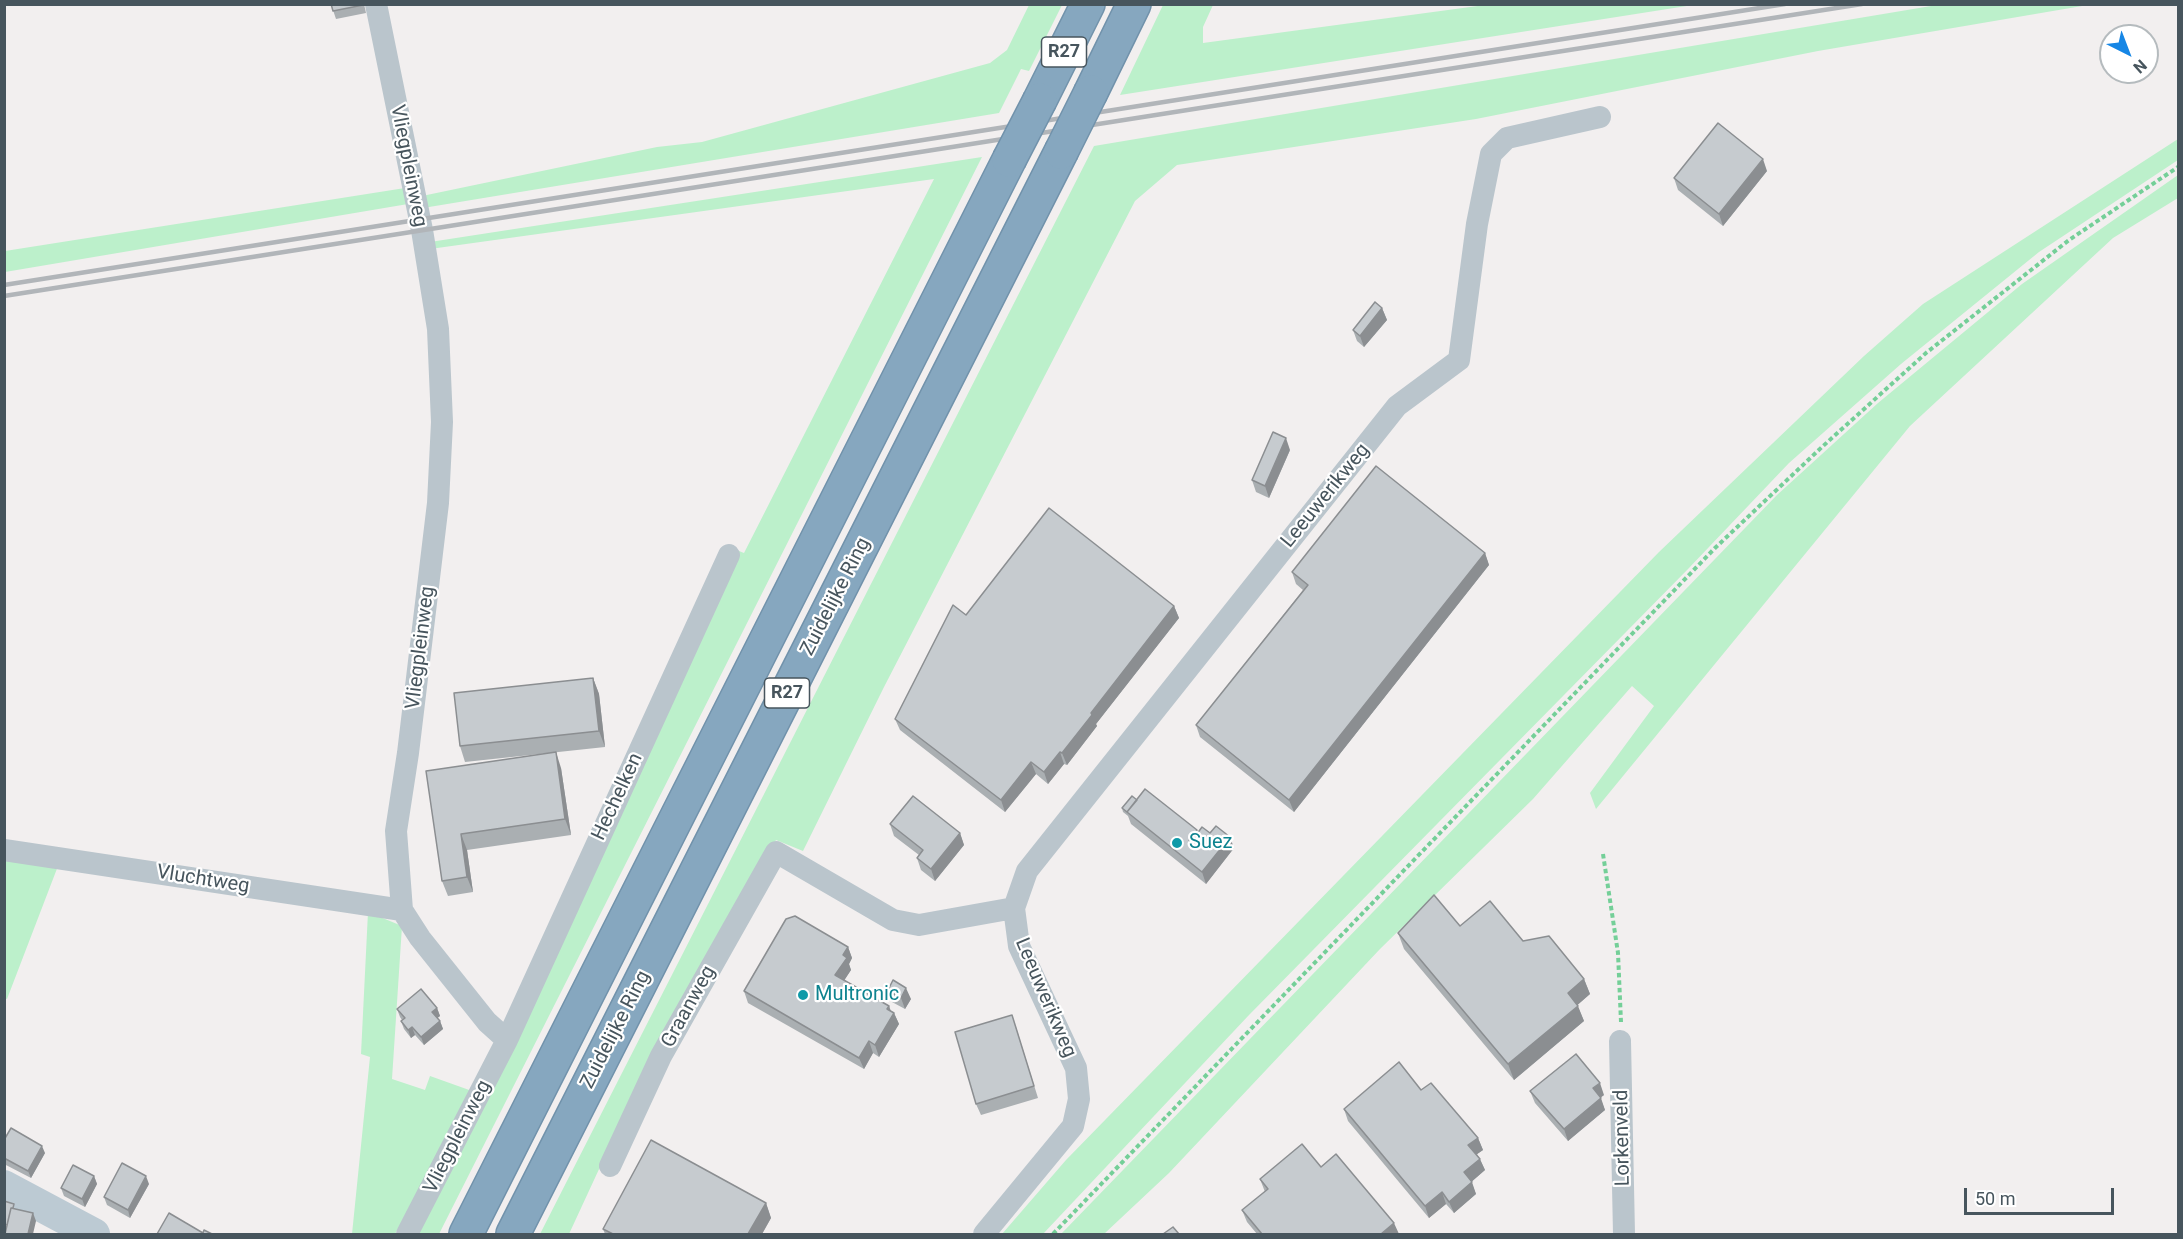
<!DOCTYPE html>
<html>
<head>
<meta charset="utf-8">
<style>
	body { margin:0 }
	#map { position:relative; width:2183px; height:1239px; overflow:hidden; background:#f2efef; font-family:Roboto,sans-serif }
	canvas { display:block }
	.frame { position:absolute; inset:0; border:6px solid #47555d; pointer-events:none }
	.north { position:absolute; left:2099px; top:24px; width:60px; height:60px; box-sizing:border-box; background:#fff; border:2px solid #b5bbbe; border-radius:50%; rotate:138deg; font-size:16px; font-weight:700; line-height:24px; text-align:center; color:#47555d }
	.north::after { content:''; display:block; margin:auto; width:21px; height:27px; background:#1686e5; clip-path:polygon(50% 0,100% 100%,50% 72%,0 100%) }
	.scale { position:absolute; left:1964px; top:1188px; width:150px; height:27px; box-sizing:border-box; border:3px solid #47555d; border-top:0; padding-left:8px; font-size:18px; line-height:21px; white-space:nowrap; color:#47555d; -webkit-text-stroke:4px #fff; paint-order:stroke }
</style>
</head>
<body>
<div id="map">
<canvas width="2183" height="1239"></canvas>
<div class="frame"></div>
<div class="north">N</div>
<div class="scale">50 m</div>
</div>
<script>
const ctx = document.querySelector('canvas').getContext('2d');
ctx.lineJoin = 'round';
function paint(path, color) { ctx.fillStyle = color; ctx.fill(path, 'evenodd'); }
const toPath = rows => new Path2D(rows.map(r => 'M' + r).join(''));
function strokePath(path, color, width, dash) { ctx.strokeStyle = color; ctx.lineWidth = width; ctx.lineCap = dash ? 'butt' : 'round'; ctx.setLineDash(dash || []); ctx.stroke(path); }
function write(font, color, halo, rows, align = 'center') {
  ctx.font = font + ' Roboto,sans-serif'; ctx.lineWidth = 4.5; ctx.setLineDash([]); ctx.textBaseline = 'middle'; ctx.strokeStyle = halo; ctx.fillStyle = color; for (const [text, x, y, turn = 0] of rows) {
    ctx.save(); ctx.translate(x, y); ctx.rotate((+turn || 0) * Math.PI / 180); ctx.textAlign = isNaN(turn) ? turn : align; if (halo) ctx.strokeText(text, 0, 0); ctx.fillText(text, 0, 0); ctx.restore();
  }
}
paint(toPath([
	[1029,5,1062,5,1029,71,1021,69,999,113,423,208,422,196,657,147,702,142,990,63,1007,50],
	[1163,5,1213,5,1203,27,1203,43,1485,5,1693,5,1120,95],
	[1937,5,2088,5,1818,51,1476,119,1177,165,1135,201,884,687,803,851,776,840,650,1059,569,1234,540,1234,1094,146],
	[2178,139,2178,160,2039,252,1901,364,1789,463,1689,568,1249,1015,1043,1234,1002,1234,1066,1160,1659,552,1864,356,1923,304],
	[982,157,439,1234,412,1234,739,551,744,553,934,179,430,249,430,242],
	[2178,175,2178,198,2113,238,1910,426,1596,809,1590,793,1654,706,1632,686,1533,799,1380,949,1169,1173,1104,1234,1061,1234,1777,495,1878,403,2022,284],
	[405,188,408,204,5,272,5,251],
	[4,859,58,866,7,999,4,998],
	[368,912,402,926,392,1079,425,1090,430,1076,472,1091,395,1234,352,1234,370,1057,361,1054]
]), '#bcf0cb');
const highway = toPath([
	[1091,92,1134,4],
	[1040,100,1088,4],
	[466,1234,1009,160],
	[513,1234,1061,152]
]);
strokePath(highway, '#7192ab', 36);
strokePath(toPath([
	[1603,854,1618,953,1621,1022],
	[1053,1234,1715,548,1822,447,1926,353,2069,240,2178,167]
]), '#74cf98', 4, [4.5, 3]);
strokePath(toPath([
	[376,4,422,230,438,329,442,422,438,503,408,753,396,831,402,910,420,938,487,1022,507,1040],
	[4,850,402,910],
	[1620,1041,1624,1234],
	[610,1166,661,1056,776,852,893,920,919,925,1014,908],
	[407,1234,507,1040,729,555],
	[984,1234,1073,1126,1079,1099,1076,1068,1019,946,1014,908,1027,871,1397,406,1459,360,1477,224,1491,154,1507,138,1600,117]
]), '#bac5cc', 22);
strokePath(toPath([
	[4,1186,94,1234]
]), '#bccad3', 32);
strokePath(highway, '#86a7bf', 33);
strokePath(toPath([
	[4,285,1785,4],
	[4,296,1862,4]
]), '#b1b5b9', 4.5);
const highwayBridge = toPath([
	[1061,152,1091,92],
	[1009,160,1040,100]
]);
strokePath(highwayBridge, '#7192ab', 36, []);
strokePath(highwayBridge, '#86a7bf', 33);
paint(toPath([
	[331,4,364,4,366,13,336,19],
	[1767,171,1723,226,1678,190,1674,178],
	[1382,308,1387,320,1364,347,1357,341,1353,330],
	[1290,450,1269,498,1256,492,1252,480],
	[1485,553,1489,565,1294,812,1200,737,1196,725,1303,590,1296,584,1292,572],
	[1174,606,1179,618,1096,724,1097,726,1067,765,1064,764,1048,784,1036,774,1005,812,900,730,895,719,966,615],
	[593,678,599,694,605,747,465,762,460,746],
	[561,768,571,835,467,850,473,892,448,896,442,881,426,771],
	[1137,800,1198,833,1210,833,1234,848,1206,884,1131,824,1128,816,1123,812,1122,808],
	[890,824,960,833,964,845,935,881,921,870,917,858,919,855,894,836],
	[1460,926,1523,941,1584,979,1590,994,1577,1005,1584,1021,1514,1080,1404,949,1398,933],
	[848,947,852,958,849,964,851,970,844,980,889,1006,891,1011,894,1013,899,1024,879,1057,873,1053,864,1069,748,1003,744,991],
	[888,990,911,999,905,1009,892,1002],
	[437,1008,440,1016,437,1018,440,1021,443,1029,424,1045,415,1035,411,1038,404,1029,401,1021,402,1020,400,1017,397,1009],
	[1016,1027,1038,1098,981,1115,976,1104],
	[1421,1090,1478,1138,1483,1150,1477,1154,1485,1170,1471,1182,1476,1194,1454,1213,1446,1204,1429,1218,1348,1121,1344,1109],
	[1530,1091,1604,1095,1600,1098,1605,1110,1568,1141,1535,1103],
	[4,1140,45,1153,31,1178,4,1164],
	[1321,1167,1399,1234,1257,1234,1247,1222,1242,1210,1265,1192,1260,1179],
	[94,1176,97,1184,85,1207,64,1196,61,1188],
	[149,1184,130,1218,107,1205,104,1197],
	[766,1203,771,1218,762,1234,605,1234,603,1229]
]), '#aaafb2');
paint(toPath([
	[1763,159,1767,171,1723,226,1719,214],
	[1382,308,1387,320,1364,347,1360,336],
	[1286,438,1290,450,1269,498,1265,486],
	[1485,553,1489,565,1294,812,1289,800],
	[1174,606,1179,618,1096,724,1097,726,1067,765,1062,753,1091,713],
	[593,678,599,694,605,747,599,731],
	[556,752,561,768,571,835,565,819],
	[1060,752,1064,764,1048,784,1044,772],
	[1031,762,1036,774,1005,812,1001,800],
	[1197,830,1201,842,1193,852,1189,840],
	[960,833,964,845,935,881,931,869],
	[461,834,467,850,473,892,467,877],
	[1230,837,1234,848,1206,884,1202,872],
	[848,947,852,958,849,964,851,970,840,987,835,975,843,955],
	[1584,979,1590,994,1573,1009,1568,993],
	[906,988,911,999,905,1009,901,998],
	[889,1006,892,1016,894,1013,899,1024,879,1057,875,1045],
	[1578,1006,1584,1021,1514,1080,1508,1064],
	[437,1008,440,1016,435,1020,432,1012],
	[440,1021,443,1029,424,1045,421,1037],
	[412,1027,415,1035,411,1038,408,1030],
	[869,1041,873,1053,864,1069,859,1058],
	[1600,1083,1604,1095,1597,1100,1593,1088],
	[1601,1098,1605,1110,1568,1141,1564,1129],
	[1478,1138,1483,1150,1473,1157,1468,1145],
	[42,1146,45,1153,31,1178,28,1171],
	[1480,1159,1485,1170,1469,1184,1464,1172],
	[94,1176,97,1184,85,1207,82,1199],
	[146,1176,149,1184,130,1218,128,1210],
	[1472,1182,1476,1194,1454,1213,1449,1202],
	[1442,1192,1446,1204,1429,1218,1425,1206],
	[766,1203,771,1218,762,1234,748,1234],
	[33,1213,36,1221,33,1234,28,1234],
	[1394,1223,1399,1234,1381,1234]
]), '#8b8e91');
const building = toPath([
	[331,4,363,4,363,5,333,11,331,4],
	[1718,123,1763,159,1719,214,1674,178,1718,123],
	[1375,302,1382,308,1360,336,1353,330,1375,302],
	[1273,432,1286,438,1265,486,1252,480,1273,432],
	[1376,466,1485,553,1289,800,1196,725,1308,585,1292,572,1376,466],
	[1049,508,1174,606,1091,713,1092,715,1062,753,1060,752,1044,772,1031,762,1001,800,895,719,953,605,966,615,1049,508],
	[593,678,599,731,460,746,454,693,593,678],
	[556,752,565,819,461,834,467,877,442,881,426,771,556,752],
	[1145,789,1197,830,1189,840,1191,842,1202,827,1210,833,1216,826,1230,837,1202,872,1127,812,1145,789],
	[913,796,960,833,931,869,917,858,923,850,890,824,913,796],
	[1132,796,1137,800,1127,812,1122,808,1132,796],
	[1434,895,1460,926,1490,901,1523,941,1549,936,1584,979,1568,993,1578,1006,1508,1064,1398,933,1434,895],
	[795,916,848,947,843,955,847,958,835,975,889,1006,887,1009,894,1013,875,1045,869,1041,859,1058,744,991,786,919,795,916],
	[893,980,906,988,901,998,888,990,893,980],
	[421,989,437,1008,432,1012,440,1021,421,1037,412,1027,408,1030,401,1021,405,1018,397,1009,421,989],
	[1012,1015,1034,1086,976,1104,955,1032,1012,1015],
	[1576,1054,1600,1083,1593,1088,1601,1098,1564,1129,1530,1091,1576,1054],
	[1399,1062,1421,1090,1431,1083,1478,1138,1468,1145,1480,1159,1464,1172,1472,1182,1449,1202,1442,1192,1425,1206,1344,1109,1399,1062],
	[11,1128,42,1146,28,1171,4,1158,4,1140,11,1128],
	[651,1140,766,1203,748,1234,613,1234,603,1229,651,1140],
	[1302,1144,1321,1167,1336,1154,1394,1223,1381,1234,1262,1234,1242,1210,1268,1189,1260,1179,1302,1144],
	[122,1163,146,1176,128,1210,104,1197,122,1163],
	[73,1165,94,1176,82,1199,61,1188,73,1165],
	[4,1201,14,1204,13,1208,11,1208,7,1225,4,1224,4,1201],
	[11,1208,33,1213,28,1234,5,1234,11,1208],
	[169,1213,203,1233,204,1230,212,1234,157,1234,169,1213],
	[1173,1227,1179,1234,1163,1234,1173,1227]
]);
paint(building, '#c6cbcf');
strokePath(building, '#8b8e91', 1.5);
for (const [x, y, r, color] of [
	[1177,843,6,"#0f9aa8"],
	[803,995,6,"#0f9aa8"]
]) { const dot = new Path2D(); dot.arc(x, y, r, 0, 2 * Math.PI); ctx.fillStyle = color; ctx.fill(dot); strokePath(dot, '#fff', 2); }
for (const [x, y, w] of [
	[1064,52,45],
	[787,693,45]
]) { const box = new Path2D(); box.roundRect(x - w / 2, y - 15, w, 30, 4.5); ctx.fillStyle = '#fff'; ctx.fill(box); strokePath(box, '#47555d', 1.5); }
write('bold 18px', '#47555d', null, [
	["R27",1064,52],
	["R27",787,693]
]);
write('20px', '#47555d', '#fff', [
	["Vliegpleinweg",408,166,79],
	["Leeuwerikweg",1326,496,-51],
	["Zuidelijke Ring",836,597,-63],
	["Vliegpleinweg",421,648,-83],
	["Hechelken",618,797,-65],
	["Vluchtweg",203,880,9],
	["Leeuwerikweg",1045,998,67],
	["Graanweg",689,1007,-61],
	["Zuidelijke Ring",616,1030,-63],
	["Vliegpleinweg",458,1137,-63],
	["Lorkenveld",1623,1138,-91]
]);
write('20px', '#0d838f', '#fff', [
	["Suez",1189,843],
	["Multronic",815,995]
], 'left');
</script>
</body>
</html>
